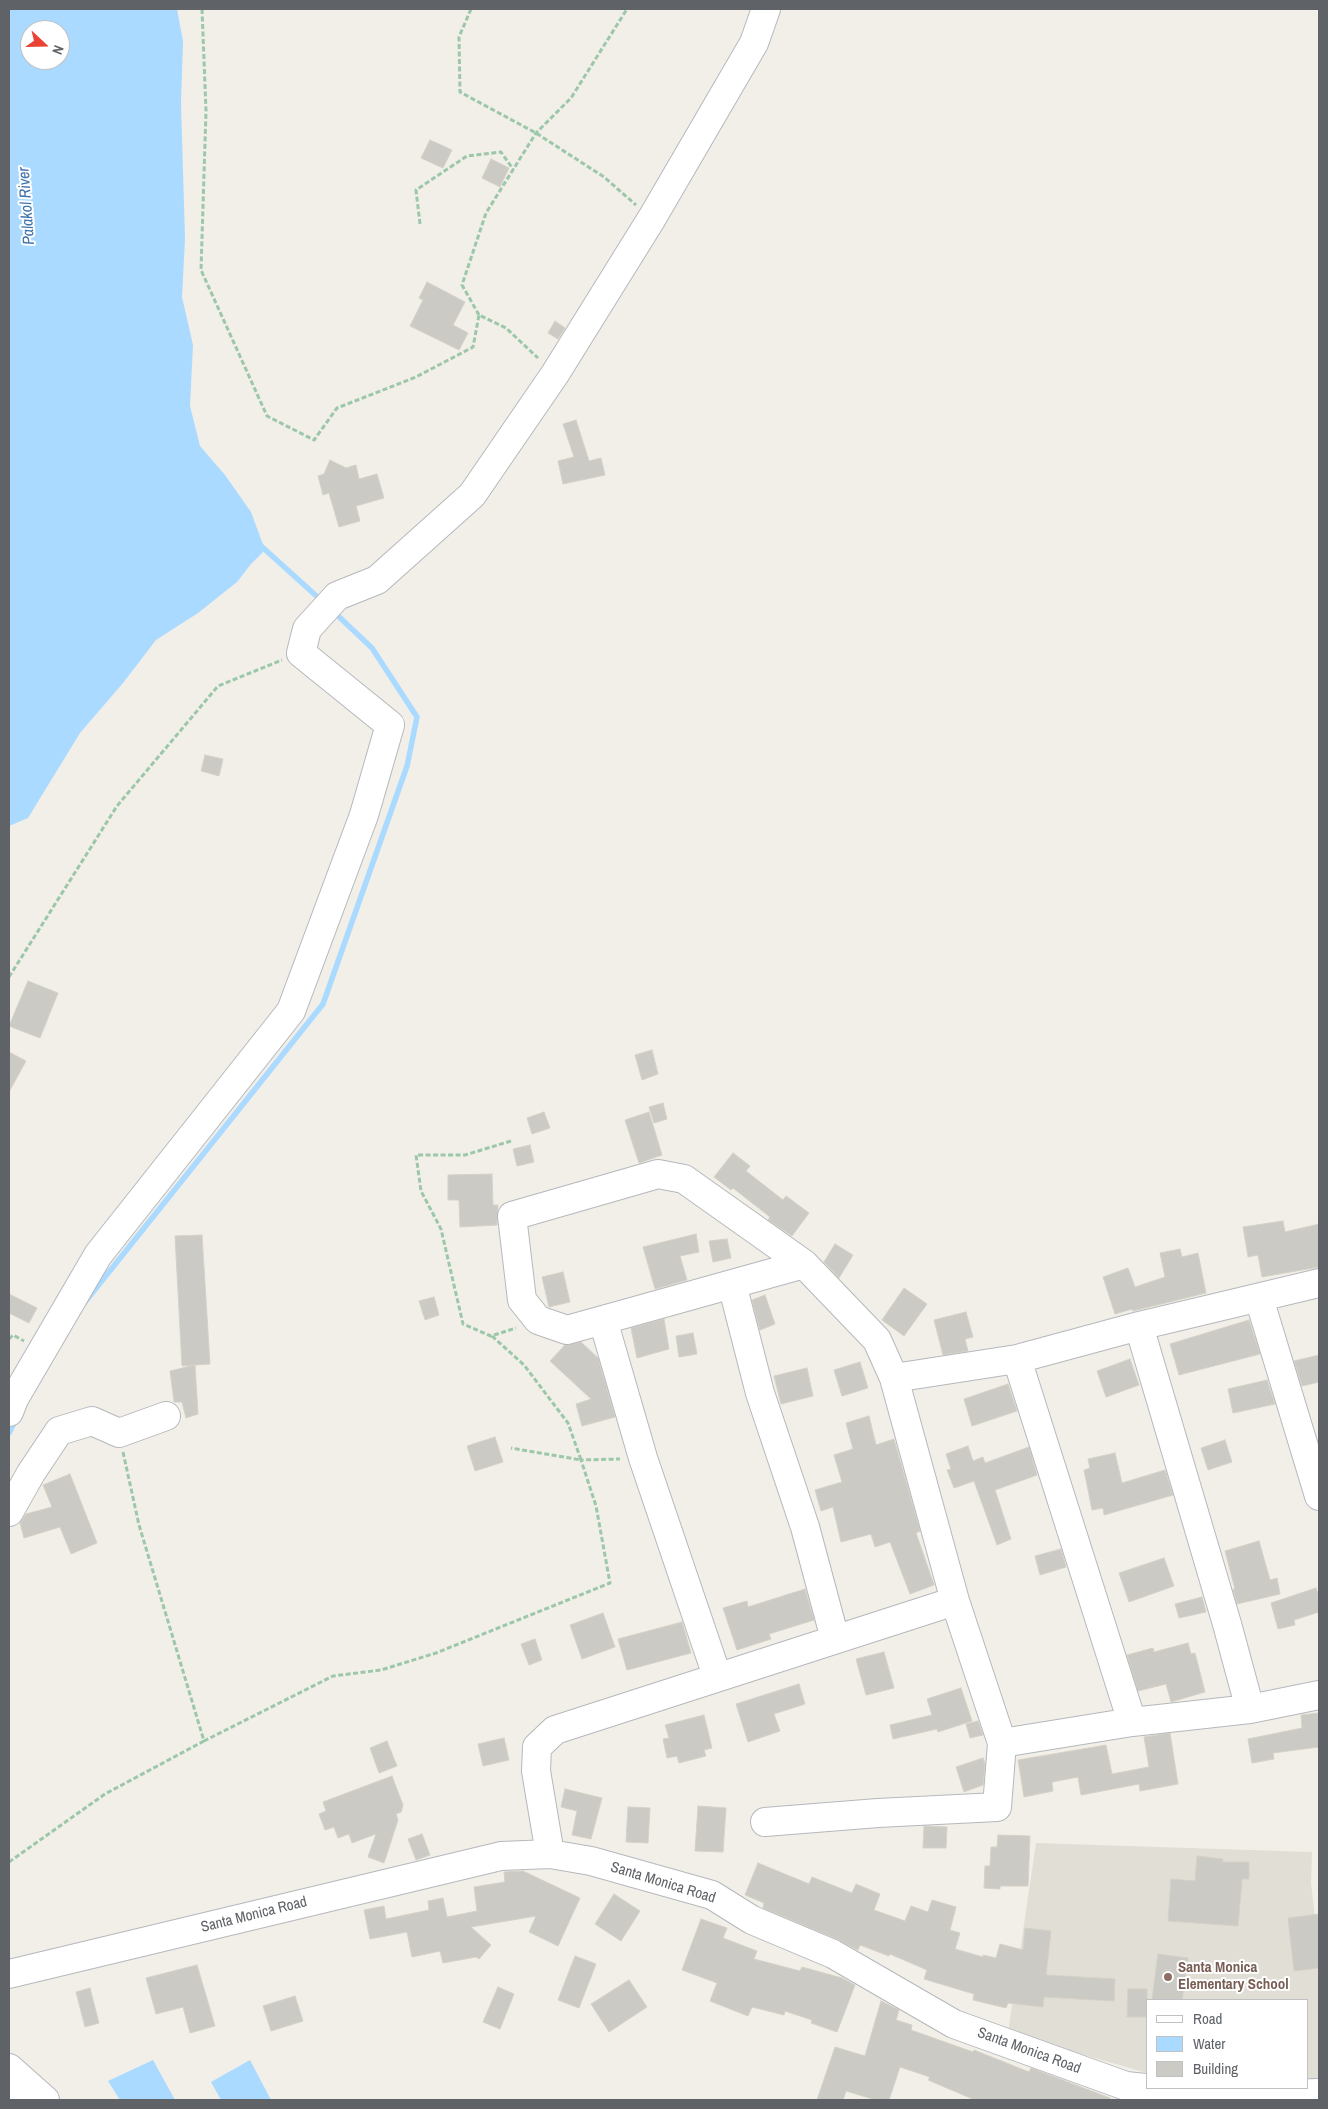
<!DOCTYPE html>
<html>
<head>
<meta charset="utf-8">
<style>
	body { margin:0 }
	#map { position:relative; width:1328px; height:2109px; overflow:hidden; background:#f1efe8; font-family:"Archivo Narrow",sans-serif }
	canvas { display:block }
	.frame { position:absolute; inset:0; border:10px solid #5f6368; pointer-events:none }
	.legend { position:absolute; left:1146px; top:1999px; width:162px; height:90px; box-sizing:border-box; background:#fff; border:1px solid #bfc1c3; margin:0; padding:6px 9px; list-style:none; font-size:15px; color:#5f6368 }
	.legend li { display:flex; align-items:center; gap:10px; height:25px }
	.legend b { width:25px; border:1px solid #bfc1c3 }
	.north { position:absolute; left:20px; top:20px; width:50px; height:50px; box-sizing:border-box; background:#fff; border:1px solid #bfc1c3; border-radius:50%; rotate:111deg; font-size:14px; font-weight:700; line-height:20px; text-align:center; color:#5f6368 }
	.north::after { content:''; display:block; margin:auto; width:18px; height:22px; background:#ea4335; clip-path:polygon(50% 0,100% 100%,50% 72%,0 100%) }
</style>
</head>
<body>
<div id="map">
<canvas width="1328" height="2109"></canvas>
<div class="frame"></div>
<ul class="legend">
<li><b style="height:6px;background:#fff"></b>Road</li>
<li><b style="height:14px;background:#aadaff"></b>Water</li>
<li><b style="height:14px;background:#cccac5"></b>Building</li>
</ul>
<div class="north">N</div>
</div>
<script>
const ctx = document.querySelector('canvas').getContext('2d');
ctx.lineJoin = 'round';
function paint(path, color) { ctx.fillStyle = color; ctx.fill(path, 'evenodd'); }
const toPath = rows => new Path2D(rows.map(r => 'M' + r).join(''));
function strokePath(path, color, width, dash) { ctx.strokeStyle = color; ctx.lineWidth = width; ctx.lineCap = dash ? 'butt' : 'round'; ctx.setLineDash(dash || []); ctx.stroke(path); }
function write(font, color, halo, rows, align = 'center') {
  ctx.font = font + ' "Archivo Narrow",sans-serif'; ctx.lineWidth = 4; ctx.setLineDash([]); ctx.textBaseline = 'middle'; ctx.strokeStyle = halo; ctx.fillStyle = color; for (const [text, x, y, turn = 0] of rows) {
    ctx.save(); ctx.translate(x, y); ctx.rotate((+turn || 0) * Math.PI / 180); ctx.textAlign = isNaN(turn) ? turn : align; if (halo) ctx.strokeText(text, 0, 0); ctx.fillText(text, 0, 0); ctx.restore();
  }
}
paint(toPath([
	[1036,1843,1312,1852,1311,1883,1319,1953,1319,2082,1307,2082,1307,2000,1147,2000,1147,2073,1008,2033]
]), '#e1ded6');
paint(toPath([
	[9,9,177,9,183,41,181,103,185,239,182,297,193,345,190,406,200,446,225,475,251,512,265,550,251,564,237,582,198,613,156,640,123,683,80,733,28,818,9,826],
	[30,30,60,30,60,60,30,60],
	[153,2060,175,2100,120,2100,108,2081],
	[250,2060,271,2100,221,2100,211,2082]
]), '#aadaff');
strokePath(toPath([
	[260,545,323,602],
	[85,1302,323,1004,407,766,417,717,372,648,334,612],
	[9,1433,16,1419]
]), '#aadaff', 5.5);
const building = toPath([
	[430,140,452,150,443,168,421,158,430,140],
	[491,159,509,168,500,187,482,178,491,159],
	[427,282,465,302,453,325,468,333,459,350,410,326,423,300,419,298,427,282],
	[555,321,565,328,558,339,548,333,555,321],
	[576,420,589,461,601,458,605,475,563,484,558,461,574,457,563,424,576,420],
	[330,460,346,468,356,465,359,479,377,474,384,498,356,506,360,521,339,527,329,493,323,495,318,476,324,474,330,460],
	[205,755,223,759,219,776,201,771,205,755],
	[28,981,58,993,40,1038,9,1026,28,981],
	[652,1050,658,1074,642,1080,635,1055,652,1050],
	[9,1052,26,1061,9,1092,9,1052],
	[663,1103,667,1119,654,1123,649,1107,663,1103],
	[544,1112,550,1128,532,1134,527,1118,544,1112],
	[649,1112,662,1155,639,1163,625,1120,649,1112],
	[530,1145,534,1162,517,1166,513,1149,530,1145],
	[733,1153,750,1166,746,1171,783,1200,786,1196,809,1213,792,1236,768,1220,770,1217,733,1188,731,1190,714,1177,733,1153],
	[492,1174,493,1205,498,1205,497,1225,460,1227,459,1200,448,1200,448,1175,492,1174],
	[1283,1221,1285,1232,1319,1224,1319,1267,1262,1277,1258,1255,1248,1257,1243,1227,1283,1221],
	[696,1234,699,1252,680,1256,687,1280,655,1289,643,1247,696,1234],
	[202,1235,210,1364,182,1366,175,1236,202,1235],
	[727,1239,731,1258,713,1262,709,1241,727,1239],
	[835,1244,853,1255,839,1278,824,1262,835,1244],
	[1180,1249,1182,1257,1198,1253,1206,1293,1133,1311,1132,1309,1115,1314,1103,1277,1128,1268,1135,1287,1165,1277,1160,1253,1180,1249],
	[563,1272,570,1302,549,1307,542,1277,563,1272],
	[904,1288,927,1304,904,1336,882,1320,904,1288],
	[9,1294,37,1308,29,1323,9,1313,9,1294],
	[765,1295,775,1324,760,1330,752,1300,765,1295],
	[434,1297,439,1315,425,1320,419,1301,434,1297],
	[966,1312,973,1337,965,1339,968,1351,943,1355,934,1320,966,1312],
	[664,1319,669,1349,637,1358,631,1328,664,1319],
	[1249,1320,1260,1354,1179,1375,1170,1344,1249,1320],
	[693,1333,697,1354,679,1357,676,1336,693,1333],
	[581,1342,598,1358,615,1417,582,1426,576,1404,591,1399,550,1361,565,1345,581,1342],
	[1319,1355,1319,1382,1302,1386,1294,1361,1319,1355],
	[1130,1359,1139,1385,1106,1397,1097,1371,1130,1359],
	[860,1362,868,1388,842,1396,834,1370,860,1362],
	[195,1365,198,1414,186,1418,182,1402,174,1402,170,1371,195,1365],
	[807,1368,813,1396,781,1404,774,1376,807,1368],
	[1267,1380,1275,1404,1233,1413,1228,1389,1267,1380],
	[1008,1384,1017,1411,972,1426,964,1399,1008,1384],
	[869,1416,876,1445,894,1439,920,1531,916,1533,934,1585,910,1594,890,1542,875,1547,871,1534,841,1542,833,1507,821,1511,815,1490,842,1482,834,1455,853,1449,846,1423,869,1416],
	[495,1437,503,1462,475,1471,467,1446,495,1437],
	[1225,1440,1232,1462,1208,1470,1201,1448,1225,1440],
	[968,1446,973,1461,983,1457,985,1463,1029,1447,1037,1475,995,1490,1011,1539,997,1545,974,1481,954,1488,947,1470,951,1469,946,1454,968,1446],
	[1115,1453,1122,1483,1165,1470,1173,1495,1104,1515,1103,1508,1092,1510,1084,1470,1090,1468,1088,1459,1115,1453],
	[70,1474,97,1543,71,1554,60,1527,24,1538,20,1523,26,1514,52,1507,43,1485,70,1474],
	[1259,1541,1270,1580,1277,1578,1280,1594,1237,1604,1233,1589,1235,1589,1225,1551,1259,1541],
	[1061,1549,1066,1567,1040,1575,1035,1556,1061,1549],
	[1164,1558,1174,1586,1129,1602,1119,1573,1164,1558],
	[1316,1588,1319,1597,1319,1612,1294,1620,1295,1625,1278,1629,1271,1603,1316,1588],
	[805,1589,814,1620,769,1634,771,1639,737,1650,723,1608,747,1601,748,1607,805,1589],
	[1202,1597,1206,1612,1179,1618,1175,1604,1202,1597],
	[603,1613,615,1647,582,1659,570,1625,603,1613],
	[682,1622,691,1653,627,1670,618,1639,682,1622],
	[535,1639,542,1660,529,1665,521,1644,535,1639],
	[1188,1643,1191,1654,1195,1653,1205,1692,1171,1702,1166,1684,1138,1691,1127,1655,1153,1648,1154,1652,1188,1643],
	[884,1652,894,1688,866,1695,856,1659,884,1652],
	[799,1684,805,1704,774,1714,780,1731,748,1742,736,1704,799,1684],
	[961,1688,972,1721,938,1732,937,1729,893,1739,890,1725,932,1715,927,1699,961,1688],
	[1319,1713,1319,1747,1273,1753,1274,1759,1252,1763,1248,1739,1302,1728,1301,1715,1319,1713],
	[704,1715,712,1748,704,1750,706,1756,679,1763,677,1756,667,1758,663,1739,669,1738,665,1725,704,1715],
	[978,1721,983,1735,970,1738,966,1724,978,1721],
	[1170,1733,1178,1784,1140,1791,1139,1784,1081,1795,1078,1777,1052,1782,1053,1791,1024,1797,1018,1760,1106,1745,1112,1774,1149,1767,1144,1737,1170,1733],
	[504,1738,509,1760,483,1766,478,1744,504,1738],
	[387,1741,397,1766,379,1773,370,1748,387,1741],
	[983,1758,985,1764,983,1785,964,1792,956,1767,983,1758],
	[392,1776,403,1805,401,1812,396,1814,398,1820,384,1863,368,1857,376,1834,352,1843,349,1834,338,1838,334,1827,325,1830,319,1814,326,1811,323,1802,392,1776],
	[565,1789,602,1798,591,1839,572,1835,577,1811,561,1807,565,1789],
	[698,1806,726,1808,723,1852,695,1851,698,1806],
	[628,1807,650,1808,648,1843,626,1842,628,1807],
	[924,1826,947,1827,946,1848,923,1848,924,1826],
	[422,1834,430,1855,416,1860,408,1839,422,1834],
	[998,1835,1030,1836,1028,1886,1000,1886,1000,1889,984,1888,985,1866,990,1866,991,1847,997,1847,998,1835],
	[1197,1856,1223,1859,1223,1862,1249,1862,1249,1879,1242,1879,1238,1926,1168,1921,1171,1879,1195,1881,1197,1856],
	[758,1863,809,1884,812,1877,852,1893,856,1884,880,1894,874,1910,905,1921,911,1906,928,1912,932,1900,956,1907,950,1930,960,1933,955,1949,983,1957,983,1955,996,1958,1000,1944,1023,1950,1025,1928,1051,1931,1046,1975,1115,1979,1114,2001,1044,1997,1043,2007,1008,2003,1006,2008,973,2000,974,1994,924,1979,927,1970,890,1954,889,1956,860,1945,858,1950,839,1940,763,1908,764,1903,745,1895,758,1863],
	[523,1871,580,1898,558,1946,529,1932,536,1916,471,1927,491,1945,479,1959,476,1957,443,1963,440,1951,412,1957,407,1932,370,1939,364,1910,384,1906,386,1919,429,1910,428,1901,443,1898,447,1917,477,1911,474,1887,505,1882,504,1872,523,1871],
	[614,1894,640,1911,621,1941,595,1924,614,1894],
	[1319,1914,1319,1968,1294,1971,1288,1918,1319,1914],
	[701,1919,727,1928,723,1938,757,1951,754,1959,800,1971,802,1967,842,1978,855,1985,837,2032,811,2023,812,2020,785,2011,784,2015,752,2007,748,2016,710,2001,717,1983,682,1970,701,1919],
	[1158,1954,1188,1958,1182,2000,1152,2000,1158,1954],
	[575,1956,596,1964,579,2008,558,2000,575,1956],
	[197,1965,215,2026,190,2033,183,2007,156,2014,146,1978,197,1965],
	[629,1980,647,2007,609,2032,591,2004,629,1980],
	[498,1987,514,1994,500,2029,483,2022,498,1987],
	[90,1988,99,2023,85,2027,76,1992,90,1988],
	[1128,1989,1147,1989,1147,2017,1127,2017,1128,1989],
	[295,1996,303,2021,271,2031,263,2006,295,1996],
	[881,2001,899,2010,896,2020,912,2025,911,2030,973,2052,974,2050,1029,2072,1031,2068,1110,2098,1110,2100,975,2100,928,2080,930,2077,900,2067,889,2100,876,2100,846,2091,843,2100,817,2100,835,2047,865,2056,881,2001]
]);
paint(building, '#cccac5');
strokePath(building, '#d6d1c6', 1);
const minor = toPath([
	[732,1284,760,1393,805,1527,835,1639],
	[1259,1298,1319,1496],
	[603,1320,567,1330,538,1320,522,1300,512,1216,658,1174,684,1179,804,1264,877,1340,894,1378],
	[1139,1326,1227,1624,1250,1709],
	[1017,1359,1132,1722],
	[9,1412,14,1399,98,1255,291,1011,364,815,390,725,301,653,307,629,337,596,377,580,472,495,555,374,652,218,754,43,766,9],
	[9,1512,31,1473,59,1431,92,1421,119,1433,166,1416],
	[717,1676,643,1458,603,1320,804,1264],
	[1002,1743,1132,1722,1250,1709,1319,1695],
	[765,1822,878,1813,997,1807,1002,1743,955,1601],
	[550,1854,536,1771,537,1747,555,1730,955,1601,894,1378,1017,1359,1139,1326,1319,1283],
	[9,1974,501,1856,550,1854,591,1861,712,1895,752,1920,833,1954,954,2024,1126,2086,1220,2096,1319,2093],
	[9,2068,45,2100],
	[9,2089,10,2100]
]);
strokePath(minor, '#b5b8bc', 30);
strokePath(toPath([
	[202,9,206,111,201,270,267,416,314,440,337,408,416,377,473,347,479,315,506,328,538,358],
	[471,9,459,37,460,92,536,133,604,177,636,205],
	[420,224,416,190,467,156,501,152,513,169],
	[479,315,462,285,486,213,536,133,571,98,627,9],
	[9,977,117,806,218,686,282,660],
	[511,1141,465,1155,416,1155,421,1191,441,1229,463,1324,491,1336,516,1328],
	[492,1336,524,1365,568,1423,581,1460,511,1448],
	[9,1339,13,1335,24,1341],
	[123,1452,139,1525,204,1741,333,1676,381,1670,436,1653,610,1583,596,1506,581,1460,620,1459],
	[9,1862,105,1794,204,1741]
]), '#9cc7a9', 3, [5, 2.5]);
strokePath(minor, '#fff', 28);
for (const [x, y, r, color] of [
	[1168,1977,5,"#8d6e63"]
]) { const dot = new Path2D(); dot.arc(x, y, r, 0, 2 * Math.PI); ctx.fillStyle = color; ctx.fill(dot); strokePath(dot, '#fff', 2); }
write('15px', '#5f6368', '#fff', [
	["Santa Monica Road",663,1883,17],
	["Santa Monica Road",254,1915,-14],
	["Santa Monica Road",1029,2051,20]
]);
write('bold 15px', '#785e54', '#fff', [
	["Santa Monica",1178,1968],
	["Elementary School",1178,1985]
], 'left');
write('italic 16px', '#4174aa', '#fff', [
	["Palakol River",27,206,-94]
]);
</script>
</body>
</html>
